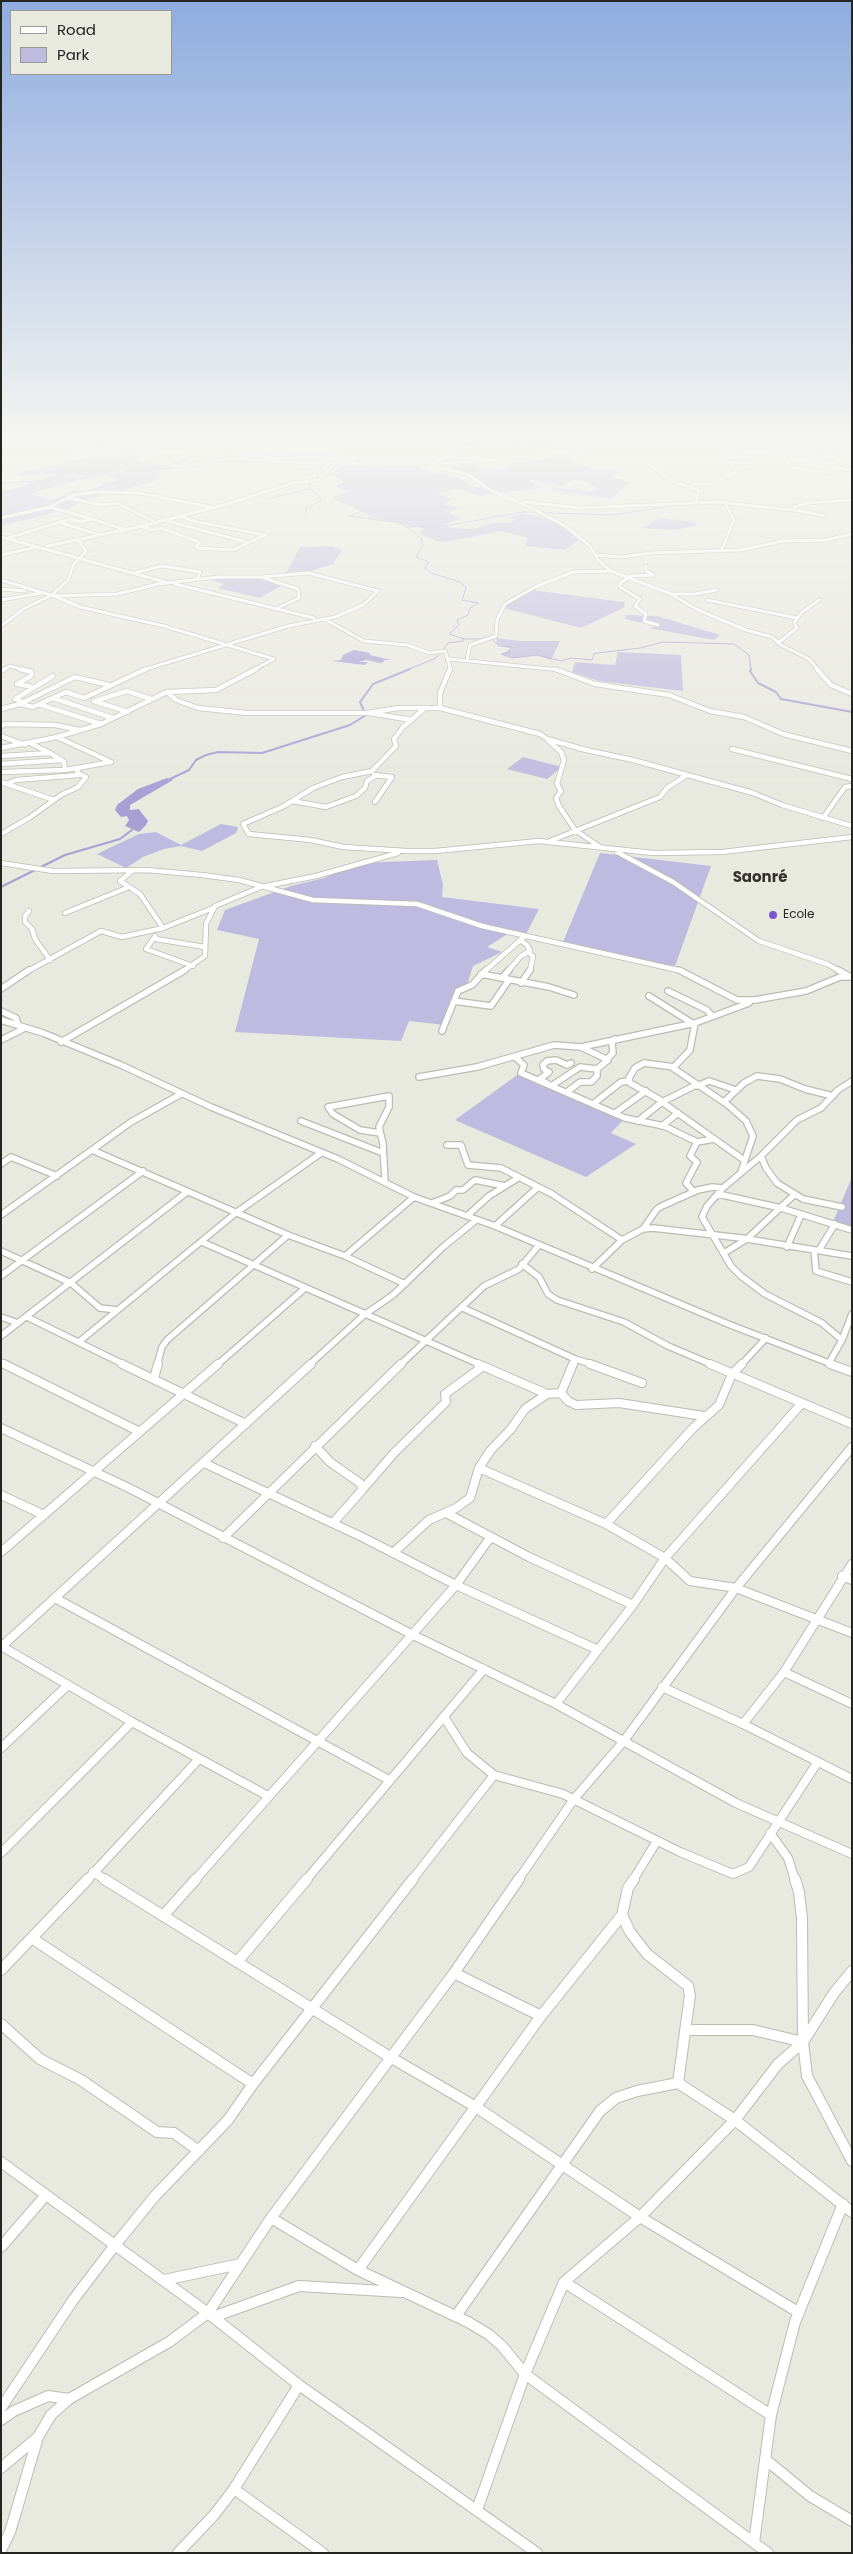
<!DOCTYPE html>
<html>
<head>
<meta charset="utf-8">
<style>
	body { margin:0 }
	#map { position:relative; width:853px; height:2554px; overflow:hidden; background:#e8e9df; font-family:Poppins,sans-serif }
	canvas { display:block }
	.frame { position:absolute; inset:0; border:2px solid #242420; pointer-events:none }
	.legend { position:absolute; left:10px; top:10px; width:162px; height:65px; box-sizing:border-box; background:#e8e9df; border:1px solid #9a9a93; margin:0; padding:6px 9px; list-style:none; font-size:15px; color:#242420 }
	.legend li { display:flex; align-items:center; gap:10px; height:25px }
	.legend b { width:25px; border:1px solid #9a9a93 }
</style>
</head>
<body>
<div id="map">
<canvas width="853" height="2554"></canvas>
<div class="frame"></div>
<ul class="legend">
<li><b style="height:6px;background:#fff"></b>Road</li>
<li><b style="height:14px;background:#bfbadf"></b>Park</li>
</ul>
</div>
<script>
const ctx = document.querySelector('canvas').getContext('2d');
ctx.lineJoin = 'round';
function paint(path, color) { ctx.fillStyle = color; ctx.fill(path, 'evenodd'); }
const toPath = rows => new Path2D(rows.map(r => 'M' + r).join(''));
function strokePath(path, color, width, dash) { ctx.strokeStyle = color; ctx.lineWidth = width; ctx.lineCap = dash ? 'butt' : 'round'; ctx.setLineDash(dash || []); ctx.stroke(path); }
function write(font, color, halo, rows, align = 'center') {
  ctx.font = font + ' Poppins,sans-serif'; ctx.lineWidth = 5; ctx.setLineDash([]); ctx.textBaseline = 'middle'; ctx.strokeStyle = halo; ctx.fillStyle = color; for (const [text, x, y, turn = 0] of rows) {
    ctx.save(); ctx.translate(x, y); ctx.rotate((+turn || 0) * Math.PI / 180); ctx.textAlign = isNaN(turn) ? turn : align; if (halo) ctx.strokeText(text, 0, 0); ctx.fillText(text, 0, 0); ctx.restore();
  }
}
paint(toPath([
	[490,439,560,439,562,440,539,447,528,444,515,446,495,442,466,446,469,453,465,454,446,446],
	[126,453,143,455,131,459,142,463,156,463,172,469,162,470,153,482,98,496,81,501,68,509,1,526,1,489,10,490,58,474,19,475,18,473,104,454,114,456],
	[124,470,126,473,108,476,116,481,103,483,103,485,87,491,76,489,53,500,30,494,82,479,70,476,73,474,89,477],
	[564,455,595,470,617,468,613,478,629,481,613,499,551,490,553,487,590,492,597,488,589,485,590,483,573,480,562,486,541,483,539,480,529,480,539,488,480,496,459,489,437,493,451,499,444,504,459,508,448,513,461,518,445,524,450,528,475,529,491,523,509,523,515,520,508,517,521,514,536,516,552,520,583,537,565,550,525,546,528,538,501,531,447,542,436,541,419,533,425,529,371,517,357,508,333,498,351,491,336,486,346,482,337,478,333,474,339,468,359,465,418,465,426,471,460,478,473,487,484,486,473,478,445,466,475,462,481,468,489,472,490,469,507,469,508,464],
	[660,518,695,522,697,526,673,530,642,528],
	[331,546,342,550,333,564,305,573,285,575,300,547],
	[218,577,260,577,285,584,259,598,218,588,224,584,211,580],
	[531,590,624,602,625,607,581,628,504,608,504,606],
	[626,615,657,616,720,635,714,640,649,628,657,626,625,619],
	[496,638,520,641,560,641,551,660,537,655,512,658,501,654,512,649,497,644],
	[618,652,681,655,683,691,599,681,572,672,575,662,615,665],
	[523,757,562,767,547,779,507,769],
	[221,824,238,827,236,833,202,851,181,846,164,849,143,857,126,868,97,854,139,834,156,832,181,845],
	[600,853,711,866,675,966,651,964,563,942],
	[437,860,443,885,442,897,539,909,525,936,509,933,487,947,502,952,473,966,467,985,459,992,445,1025,409,1021,401,1041,235,1032,259,939,217,930,225,910,291,886,324,878,358,863],
	[520,1073,624,1119,611,1133,636,1144,586,1177,455,1120],
	[852,1177,852,1229,833,1222]
]), '#bfbadf');
paint(toPath([
	[354,650,370,653,370,655,391,660,383,660,384,662,380,663,367,660,359,662,368,662,365,665,331,661,341,660,343,655],
	[167,778,173,780,130,805,130,810,139,809,141,812,148,821,146,825,139,832,125,826,129,820,127,816,121,817,115,810,117,805,138,789]
]), '#a8a0d4');
strokePath(toPath([
	[350,439,357,441,353,445,360,450,359,465,339,468,333,474,346,482,337,487,351,491,333,498,362,511,349,516,402,523,422,539,422,547,416,557,429,562,425,568,431,573,460,582,466,588,462,600,479,603,470,608,468,615,457,620,459,625,449,634,464,639,463,641,448,643,436,658,407,670],
	[156,469,186,468,229,461,272,463,278,456],
	[1,483,85,478,152,468,183,462,181,461,202,452,275,456,337,455,360,450],
	[266,499,310,489,309,484,313,478,318,476,318,471,323,469,320,467,326,465,331,455],
	[306,513,306,508,321,501,319,496,310,489],
	[406,527,450,525,523,512,611,515,667,507],
	[463,639,492,639,499,646,511,647,508,653,501,654,512,658,537,655,561,661,571,658,592,660,594,654,597,653,640,648,663,642,734,644,749,655,751,670]
]), '#a8a0d4', 1);
strokePath(toPath([
	[751,669,750,671,758,683,776,692,781,699,852,712],
	[170,779,189,770,196,760,206,755,218,752,262,753,350,725,366,715,360,702,373,684,410,669],
	[1,887,65,855,120,839,132,830]
]), '#a8a0d4', 2);
const streetFar4 = toPath([
	[79,439,157,451,282,462,374,464,449,463,509,458,581,450,630,439],
	[585,439,603,445],
	[1,443,9,439],
	[429,444,453,450,450,456,435,461],
	[620,444,671,443,805,449,852,446],
	[1,447,122,449],
	[720,448,740,452,782,453,790,468,827,472],
	[828,450,851,453],
	[784,459,833,463],
	[648,460,646,463,672,481,690,487],
	[385,462,403,457,413,448,440,439],
	[728,462,753,463,751,452],
	[435,466,469,475,490,490,534,509,565,526,590,546,598,560,611,571,671,594,696,609,746,630,772,637,781,645,809,659,818,670],
	[831,466,849,453],
	[832,467,852,470],
	[69,498,101,505,117,503,154,521],
	[524,502,581,508,716,502,802,511,824,516],
	[696,502,699,491,690,487,692,484,709,484,735,473,731,464,723,459,721,450,726,450],
	[50,507,92,519],
	[794,507,806,503,852,500],
	[180,516,193,521,265,535],
	[1,518,50,507,73,495,95,492,139,493,210,507],
	[164,520,246,542],
	[61,523,97,534],
	[141,526,152,530,161,528,196,541,199,543,196,547,199,548,232,550,266,535],
	[1,537,165,582],
	[8,538,70,519,81,522,92,519,123,529],
	[47,546,134,528,224,505,294,483,319,480,335,464],
	[721,551,734,520,725,503],
	[1,555,37,547],
	[597,555,621,557,651,553,740,550,783,541,826,540,852,534],
	[646,566,646,571,654,575],
	[134,573,162,566,200,572,197,579],
	[630,576,654,575],
	[264,578,298,589,299,598,275,609],
	[628,578,620,583,620,587,640,599,635,606,646,614,644,621,658,625],
	[1,580,54,596,80,607,164,626,274,659,253,670],
	[175,584,314,618],
	[1,589,25,591],
	[674,594,695,594,717,590],
	[54,596,117,594,158,584,218,577,262,577,308,573,378,591,363,605,335,617,288,626,143,670],
	[1,600,42,593],
	[707,600,797,618],
	[326,620,364,641,407,645,429,653,445,651,451,670],
	[1,626,25,608,52,595,68,580,74,564,86,551,78,540],
	[778,643,797,628,794,623,801,613,819,600],
	[449,659,560,670],
	[467,660,470,645,496,636,497,620,505,604,535,587,573,572,611,571],
	[3,670,10,666,25,670]
]);
const streetFar3 = toPath([
	[20,669,32,672,31,676,17,684,33,687],
	[555,669,595,684,669,695,710,711,744,717,783,734,852,751],
	[817,669,831,685,852,694],
	[1,671,5,669],
	[167,692,176,700,198,708,247,713,368,713,398,708,440,708,540,734,547,739,586,750,633,760,753,793,782,805,852,826],
	[53,698,113,718],
	[94,701,128,712],
	[95,701,127,691,151,699],
	[23,702,15,699,53,676],
	[20,704,75,677,109,685],
	[41,705,101,724],
	[440,708,440,693,450,669],
	[1,709,20,704,33,707,66,692,84,698,146,669],
	[424,709,403,727,394,739,396,746,372,771,342,777,313,788,284,806,243,824,249,834,311,840,343,847,406,851,435,851,539,841,653,853,722,852,852,837],
	[369,713,412,720],
	[1,726,5,724,55,725,80,730],
	[1,736,25,745],
	[57,737,111,762],
	[548,740,561,752,564,760,557,784,561,791,556,798,559,806,575,830,600,847],
	[1,748,57,737,101,724,167,692,216,690,256,669],
	[732,749,852,779],
	[1,756,50,753,30,743],
	[1,764,62,760],
	[65,770,111,762],
	[1,772,65,770,64,762,50,753],
	[374,775,392,777,375,802],
	[1,782,54,800],
	[6,784,16,780,79,775],
	[292,801,326,807,356,796,365,788,367,781,377,775],
	[823,818,845,787,852,786],
	[1,834,29,818,61,795,78,787,86,777,77,773,78,769],
	[550,841,660,797,667,788,687,775],
	[617,852,673,882,759,941,827,964,840,971],
	[1,863,53,871,147,870,202,875,239,880,313,900,417,904,482,926,682,971],
	[132,871,120,881,140,894,163,928],
	[29,911,25,916,25,922,32,929,35,939,50,960],
	[65,913,129,887],
	[155,936,156,939,205,947],
	[154,938,146,949,193,966],
	[529,953,533,956,530,971],
	[28,971,101,931,122,937,163,928,213,908],
	[183,971,205,956,206,924,215,906,261,887,316,876,398,853],
	[485,971,525,936],
	[508,971,521,956,530,951,527,945,520,940]
]);
const streetFar2 = toPath([
	[679,970,737,1000,755,1000,806,991,840,977,852,977],
	[838,970,849,976],
	[481,974,549,987,574,995],
	[502,978,509,970],
	[521,983,530,970],
	[1,989,29,970],
	[668,991,707,1010,712,1016],
	[649,996,692,1023],
	[454,1001,491,1006,509,980],
	[1,1011,16,1018,18,1025],
	[1,1020,43,1033,121,1065,211,1107,338,1159,414,1197,495,1226,728,1324,834,1365],
	[695,1023,690,1050,673,1068,728,1105,746,1121,753,1136,741,1172],
	[442,1031,458,991,472,985,486,970],
	[1,1040,25,1028],
	[61,1042,185,970],
	[515,1057,524,1065,521,1073,625,1118,664,1126,697,1142,714,1139],
	[608,1058,613,1053,612,1043,615,1039],
	[571,1063,567,1065,556,1060,547,1061,543,1065,544,1069,549,1072,540,1079,551,1086,580,1067,597,1069],
	[419,1077,477,1067,554,1045,581,1047,695,1023,749,1003],
	[696,1085,662,1102,744,1160],
	[697,1086,709,1081,736,1090],
	[567,1092,580,1082,591,1082,597,1076,597,1069,608,1060,581,1047],
	[662,1101,630,1083,629,1078,635,1068,644,1063,674,1067],
	[724,1102,744,1083,757,1076,780,1079,805,1089,833,1096],
	[593,1104,621,1082,629,1081],
	[615,1113,646,1091],
	[301,1121,383,1153],
	[638,1121,662,1102],
	[662,1126,678,1113],
	[380,1133,360,1130,333,1114,328,1107,389,1096,389,1107,379,1127,383,1144,385,1181],
	[447,1145,461,1145,468,1165,501,1168,552,1194,622,1240],
	[92,1150,288,1235,345,1256,405,1284],
	[761,1156,766,1168,777,1183,803,1199,842,1207],
	[1,1164,11,1157,57,1176],
	[694,1192,686,1183,697,1162,690,1156,697,1142],
	[718,1194,781,1208,852,1230],
	[432,1203,450,1196,456,1190,463,1190,475,1180,505,1186],
	[1,1215,131,1122,181,1094],
	[467,1216,489,1196,518,1178],
	[495,1226,537,1188],
	[643,1229,657,1209,662,1206,698,1190,712,1187,723,1188],
	[202,1242,481,1365],
	[787,1247,801,1215],
	[814,1250,816,1271,852,1282],
	[819,1250,835,1224],
	[1,1251,71,1283,100,1308,117,1310],
	[724,1253,747,1239,795,1194],
	[345,1256,414,1197],
	[522,1264,539,1277,548,1294,557,1300,624,1322,668,1346,713,1365],
	[592,1269,622,1240,643,1229,653,1228,741,1238,852,1256],
	[1,1276,143,1171],
	[463,1308,575,1359,595,1365],
	[1,1317,18,1323],
	[27,1317,125,1365],
	[1,1336,187,1192],
	[842,1340,852,1314],
	[80,1341,237,1212,321,1153],
	[1,1362,7,1365],
	[829,1363,842,1340,822,1323,765,1294,741,1276,731,1266,702,1217,707,1206,723,1188,761,1156,797,1120,821,1108,838,1090,852,1081],
	[157,1365,162,1347,167,1340,288,1235],
	[217,1365,304,1289],
	[309,1365,364,1315,393,1295,443,1247,476,1220],
	[400,1365,484,1286,519,1269,539,1245],
	[573,1365,575,1359],
	[741,1365,766,1338]
]);
const streetFar1 = toPath([
	[4,1364,140,1432],
	[122,1364,246,1424],
	[478,1364,547,1394,561,1393,568,1401,576,1405,619,1403,704,1416],
	[590,1364,642,1383],
	[710,1364,852,1424],
	[830,1364,852,1372],
	[154,1378,158,1364],
	[561,1393,573,1364],
	[1,1428,129,1488,413,1635,556,1704,736,1803,852,1854],
	[315,1446,330,1462,360,1483,363,1489,333,1523],
	[204,1463,362,1537,456,1585,598,1650],
	[479,1468,606,1524,665,1558,690,1581,736,1588,852,1633],
	[363,1489,394,1453,446,1402,445,1394,482,1367],
	[1,1495,44,1515],
	[446,1513,529,1557,633,1605],
	[606,1524,693,1428,719,1405,732,1374,742,1364],
	[223,1538,401,1364],
	[1,1552,218,1364],
	[393,1553,429,1520,456,1508,470,1498,479,1468,490,1451,511,1429,525,1409,547,1394],
	[842,1576,852,1580],
	[55,1598,389,1780],
	[1,1646,132,1722,268,1796],
	[1,1647,311,1364],
	[784,1672,852,1704],
	[662,1687,743,1724,852,1779],
	[556,1704,633,1605,665,1558,802,1403],
	[444,1717,467,1753,494,1775,563,1794,680,1852,733,1874,749,1867,817,1763],
	[743,1724,784,1672,852,1564],
	[1,1748,68,1685],
	[770,1833,788,1858,795,1880],
	[1,1853,132,1722],
	[93,1872,106,1880],
	[87,1880,199,1759],
	[195,1880,456,1585,490,1538],
	[306,1880,484,1669],
	[412,1880,494,1775],
	[518,1880,574,1799,623,1742,736,1588,852,1447],
	[633,1880,657,1841]
]);
const street = toPath([
	[104,1879,390,2057,476,2107,640,2217,798,2312],
	[163,1916,196,1879],
	[33,1939,253,2084],
	[238,1961,307,1879],
	[1,1970,88,1879],
	[852,1971,834,1993,803,2042,807,2076,852,2161],
	[454,1973,541,2016],
	[1,2024,40,2059,81,2080,157,2132,174,2133,199,2151],
	[685,2030,753,2030,803,2042],
	[678,2083,735,2120,852,2212],
	[1,2162,208,2313,299,2385,537,2553],
	[271,2218,358,2270,468,2322,488,2334,502,2346,525,2374,768,2553],
	[1,2247,46,2195],
	[358,2270,541,2016,622,1915,628,1888,634,1879],
	[164,2280,240,2264],
	[564,2282,771,2415],
	[456,2316,600,2111,616,2098,637,2091,678,2083,690,1995,688,1986,647,1954,630,1932,622,1915],
	[213,2317,299,2286,401,2292],
	[1,2408,73,2300,115,2245,155,2196,228,2120,253,2084,413,1879],
	[1,2420,14,2411,48,2396,69,2399],
	[765,2459,810,2496,852,2521],
	[1,2468,38,2437],
	[234,2489,323,2553],
	[477,2510,525,2374,564,2282,640,2217,735,2120,778,2064,803,2042,802,1919,799,1892,795,1879],
	[754,2543,771,2415,795,2322,843,2204],
	[1,2550,10,2532,38,2437,51,2415,69,2399,169,2342,208,2313,271,2218,454,1973,519,1879],
	[178,2553,214,2515,234,2489,299,2385]
]);
strokePath(streetFar4, '#bbbcb2', 4.5);
strokePath(streetFar3, '#bbbcb2', 6);
strokePath(streetFar2, '#bbbcb2', 8);
strokePath(streetFar1, '#bbbcb2', 10);
strokePath(street, '#bbbcb2', 12);
strokePath(streetFar4, '#fff', 3);
strokePath(streetFar3, '#fff', 4.5);
strokePath(streetFar2, '#fff', 5.5);
strokePath(streetFar1, '#fff', 8);
strokePath(street, '#fff', 10);
const sky = ctx.createLinearGradient(0, 0, 0, 797);
sky.addColorStop(0, '#8eace0');
sky.addColorStop(0.55, '#f5f5f1');
sky.addColorStop(1, '#f5f5f100');
ctx.fillStyle = sky;
ctx.fillRect(0, 0, 853, 797);
for (const [x, y, r, color] of [
	[773,915,5,"#7758d2"]
]) { const dot = new Path2D(); dot.arc(x, y, r, 0, 2 * Math.PI); ctx.fillStyle = color; ctx.fill(dot); strokePath(dot, '#e8e9df', 2); }
write('12px', '#242420', '#e8e9df', [
	["Ecole",783,915]
], 'left');
write('bold 15px', '#34342c', '#e8e9df', [
	["Saonré",760,878]
]);
</script>
</body>
</html>
